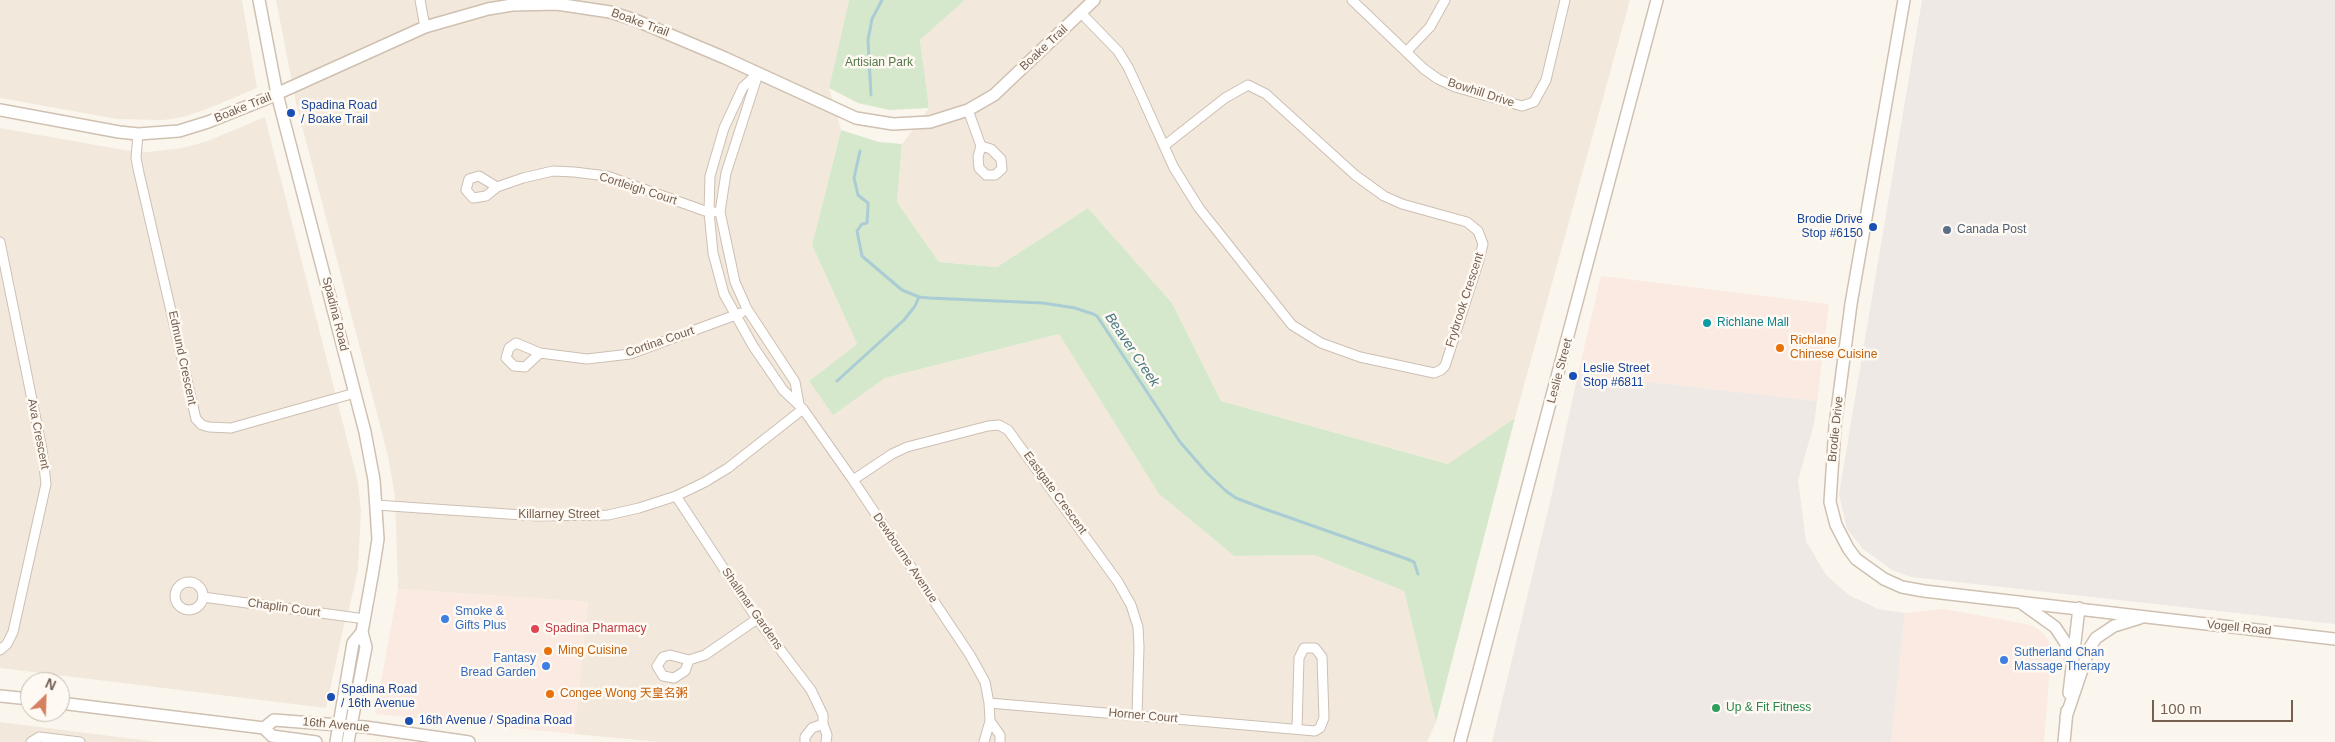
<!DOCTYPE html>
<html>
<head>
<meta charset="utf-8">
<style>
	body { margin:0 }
	#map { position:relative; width:2335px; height:742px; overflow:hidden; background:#fbf6ed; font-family:Helvetica,sans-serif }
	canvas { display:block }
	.north { position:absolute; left:20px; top:672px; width:50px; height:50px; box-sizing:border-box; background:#fefaf3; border:1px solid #c7bcb2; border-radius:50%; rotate:24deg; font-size:14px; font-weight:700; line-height:20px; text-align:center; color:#756051 }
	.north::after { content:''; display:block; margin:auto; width:18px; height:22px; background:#d78060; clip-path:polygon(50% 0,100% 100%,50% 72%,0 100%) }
	.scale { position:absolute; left:2152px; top:700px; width:141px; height:22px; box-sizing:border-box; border:2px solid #756051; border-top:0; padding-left:6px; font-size:15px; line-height:18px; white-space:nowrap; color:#756051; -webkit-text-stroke:4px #fefaf3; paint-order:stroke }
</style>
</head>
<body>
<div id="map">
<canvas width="2335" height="742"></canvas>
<div class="north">N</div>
<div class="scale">100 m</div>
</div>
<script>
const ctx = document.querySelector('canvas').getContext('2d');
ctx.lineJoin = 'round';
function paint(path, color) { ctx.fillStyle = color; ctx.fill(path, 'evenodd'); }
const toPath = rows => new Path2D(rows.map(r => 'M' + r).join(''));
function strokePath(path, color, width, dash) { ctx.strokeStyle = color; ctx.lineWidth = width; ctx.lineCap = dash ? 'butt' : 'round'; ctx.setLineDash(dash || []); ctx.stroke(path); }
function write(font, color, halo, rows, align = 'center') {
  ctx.font = font + ' Helvetica,"Noto Sans SC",sans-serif'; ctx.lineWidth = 5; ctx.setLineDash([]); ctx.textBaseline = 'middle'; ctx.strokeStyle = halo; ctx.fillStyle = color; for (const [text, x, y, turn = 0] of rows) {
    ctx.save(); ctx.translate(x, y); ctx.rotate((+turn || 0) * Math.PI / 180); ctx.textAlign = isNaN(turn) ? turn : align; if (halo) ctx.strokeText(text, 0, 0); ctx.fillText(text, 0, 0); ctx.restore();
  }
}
paint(toPath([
	[0,0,242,0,257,88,217,105,184,117,163,120,117,119,0,98],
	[276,0,849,0,829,88,841,129,812,245,857,344,809,381,833,414,885,378,1059,334,1159,494,1234,556,1314,555,1404,591,1436,722,1427,742,659,742,574,734,588,602,398,589,395,496,388,456,296,103],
	[965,0,1630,0,1515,418,1449,464,1221,401,1172,303,1088,208,997,267,939,262,897,202,902,144,929,108,920,40],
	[265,117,358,482,361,511,358,570,349,609,344,625,326,708,0,668,0,128,124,150,148,152,182,148,205,142],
	[0,722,158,742,0,742]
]), '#f2e9dc');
paint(toPath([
	[1601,276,1829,304,1817,401,1578,374],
	[398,589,588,602,574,734,375,714],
	[1944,609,2031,625,2042,632,2049,641,2051,653,2044,742,1891,742,1905,613]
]), '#faeae2');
paint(toPath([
	[1922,0,2335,0,2335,624,1911,577,1892,570,1863,549,1847,529,1839,494],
	[1578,374,1817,401,1814,424,1798,480,1806,541,1826,575,1849,595,1878,609,1905,613,1891,742,1492,742,1550,502]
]), '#eee9e5');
paint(toPath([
	[849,0,965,0,920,40,929,108,889,110,858,103,829,88],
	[841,130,879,142,902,144,897,202,939,262,997,267,1088,208,1172,303,1221,401,1448,464,1515,418,1436,722,1404,591,1314,555,1234,556,1159,494,1059,334,885,378,833,415,809,381,857,344,812,245]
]), '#d6e8cc');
strokePath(toPath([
	[871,95,868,40,872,19,882,0],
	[860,151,854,178,858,195,868,203,868,207,867,223,862,224,857,231,862,256,902,290,919,297,929,298,1043,303,1075,308,1093,314,1097,316,1180,442,1207,473,1226,491,1236,498,1262,508,1407,559,1414,562,1418,574],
	[837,381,904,320,915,306,919,297]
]), '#aaccd4', 3);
const street = toPath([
	[420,0,425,27],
	[1352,0,1424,69,1438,79,1455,87,1522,106,1534,102,1546,80,1565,0],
	[1081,13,1118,51,1128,67,1141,95,1164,146,1174,168,1199,208,1292,325,1321,343,1360,357,1434,373,1441,370,1445,366,1479,260,1483,244,1478,231,1467,222,1402,204,1384,196,1355,175,1266,94,1248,85,1225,98,1164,146],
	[1407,51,1430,27,1445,0],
	[758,73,743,87,724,128,710,176,709,212,713,253,724,294,753,346,783,390,803,409,853,480,970,655,985,682,989,703,990,721,984,742],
	[758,74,726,173,720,212,735,282,747,309,795,382,799,404],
	[968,110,981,146],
	[138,134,136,158,139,173,196,419,202,425,209,427,231,428,355,393],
	[981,146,991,149,1001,159,1002,169,995,175,986,175,979,168,978,157,981,146],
	[497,187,479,176,469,179,466,190,473,198,486,196,497,187,523,178,553,171,574,172,607,176,705,211,714,212],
	[0,242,42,449,46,484,13,632,7,644,0,650],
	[540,353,525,367,514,366,506,358,509,348,516,343,540,353,587,359,630,354,741,313],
	[853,480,892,454,907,447,988,426,999,425,1008,430,1118,582,1131,605,1138,627,1139,647,1137,716],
	[676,496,757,619,811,690,823,715,823,724,827,735,826,742],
	[376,505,537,516,608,515,639,508,676,496,705,482,728,468,803,409],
	'175 596a14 14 0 1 1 28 0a14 14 0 1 1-28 0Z',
	[203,597,365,619],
	[689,660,685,671,674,678,663,676,657,666,663,657,670,655,689,660,705,655,757,619],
	[989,703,1315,731,1320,728,1324,718,1322,657,1315,648,1304,648,1299,658,1297,729],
	[990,721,1000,735,1000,742],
	[31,742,39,737,80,742],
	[805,742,805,737,812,728,823,724]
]);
const secondary = toPath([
	[259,0,277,94,365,432,374,480,378,539,373,571,362,632,353,643,336,742],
	[1904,0,1851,304,1835,426,1830,502,1836,525,1848,548,1856,559,1884,579,1902,587,1924,591,2335,639],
	[0,110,119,132,138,134,179,131,208,122,263,100,425,27,488,9,512,5,557,4,610,12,635,20,725,58,856,118,893,124,930,122,968,110,994,95,1094,0],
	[2020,602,2055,627,2065,642,2071,659],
	[2069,693,2079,608],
	[0,696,30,699],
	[60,703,264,728,272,736,316,742],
	[2066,717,2089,649,2096,638,2114,626,2140,618],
	[264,728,274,720,365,727,469,742],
	[348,742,366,647,362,632],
	[1460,742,1657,0],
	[2064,742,2067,711]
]);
strokePath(street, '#cdbfb3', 11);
strokePath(secondary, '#cfc0b1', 14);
strokePath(street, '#fff', 9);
strokePath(secondary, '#fff', 11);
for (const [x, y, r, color] of [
	[291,113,5,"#1a4fb4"],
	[1873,227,5,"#1a4fb4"],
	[1947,230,5,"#5c6f8a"],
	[1707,323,5,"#0f9aa8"],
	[1780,348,5,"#e8710a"],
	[1573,376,5,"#1a4fb4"],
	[445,619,5,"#3f7fe0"],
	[535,629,5,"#e0444e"],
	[548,651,5,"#e8710a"],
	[2004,660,5,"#3f7fe0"],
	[546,666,5,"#3f7fe0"],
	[550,694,5,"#e8710a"],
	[331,697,5,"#1a4fb4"],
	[1716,708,5,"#2e9e5b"],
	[409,721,5,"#1a4fb4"]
]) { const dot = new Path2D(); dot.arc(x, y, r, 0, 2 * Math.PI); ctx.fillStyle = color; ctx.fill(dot); strokePath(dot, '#fefaf3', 2); }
write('12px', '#756051', '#fefaf3', [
	["Boake Trail",640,23,20],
	["Boake Trail",1044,48,-43],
	["Bowhill Drive",1481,93,18],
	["Boake Trail",243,108,-22],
	["Cortleigh Court",638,189,18],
	["Frybrook Crescent",1465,300,-72],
	["Spadina Road",335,314,76],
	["Cortina Court",660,342,-19],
	["Edmund Crescent",182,358,78],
	["Leslie Street",1560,371,-75],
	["Brodie Drive",1836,429,-84],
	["Ava Crescent",38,434,79],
	["Eastgate Crescent",1055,493,54],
	["Killarney Street",559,515],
	["Dewbourne Avenue",905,558,56],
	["Chaplin Court",284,608,8],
	["Shallmar Gardens",752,609,55],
	["Vogell Road",2239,628,6],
	["Horner Court",1143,716,5],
	["16th Avenue",336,725,5]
]);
write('12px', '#55794a', '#fefaf3', [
	["Artisian Park",879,63]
]);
write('12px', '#164399', '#fefaf3', [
	["Spadina Road",301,106],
	["/ Boake Trail",301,120],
	["Brodie Drive",1863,220,"right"],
	["Stop #6150",1863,234,"right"],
	["Leslie Street",1583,369],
	["Stop #6811",1583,383],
	["Spadina Road",341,690],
	["/ 16th Avenue",341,704],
	["16th Avenue / Spadina Road",419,721]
], 'left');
write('12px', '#4e5e75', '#fefaf3', [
	["Canada Post",1957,230]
], 'left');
write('12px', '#0d838f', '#fefaf3', [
	["Richlane Mall",1717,323]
], 'left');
write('12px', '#c56008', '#fefaf3', [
	["Richlane",1790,341],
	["Chinese Cuisine",1790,355],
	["Ming Cuisine",558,651],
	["Congee Wong 天皇名粥",560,694]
], 'left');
write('12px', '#366cbe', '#fefaf3', [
	["Smoke &",455,612],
	["Gifts Plus",455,626],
	["Sutherland Chan",2014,653],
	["Massage Therapy",2014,667],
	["Fantasy",536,659,"right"],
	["Bread Garden",536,673,"right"]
], 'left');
write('12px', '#be3a42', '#fefaf3', [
	["Spadina Pharmacy",545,629]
], 'left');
write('12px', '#27864d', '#fefaf3', [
	["Up & Fit Fitness",1726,708]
], 'left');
write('italic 14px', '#4c7a85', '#fefaf3', [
	["Beaver Creek",1132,350,56]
]);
</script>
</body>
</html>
